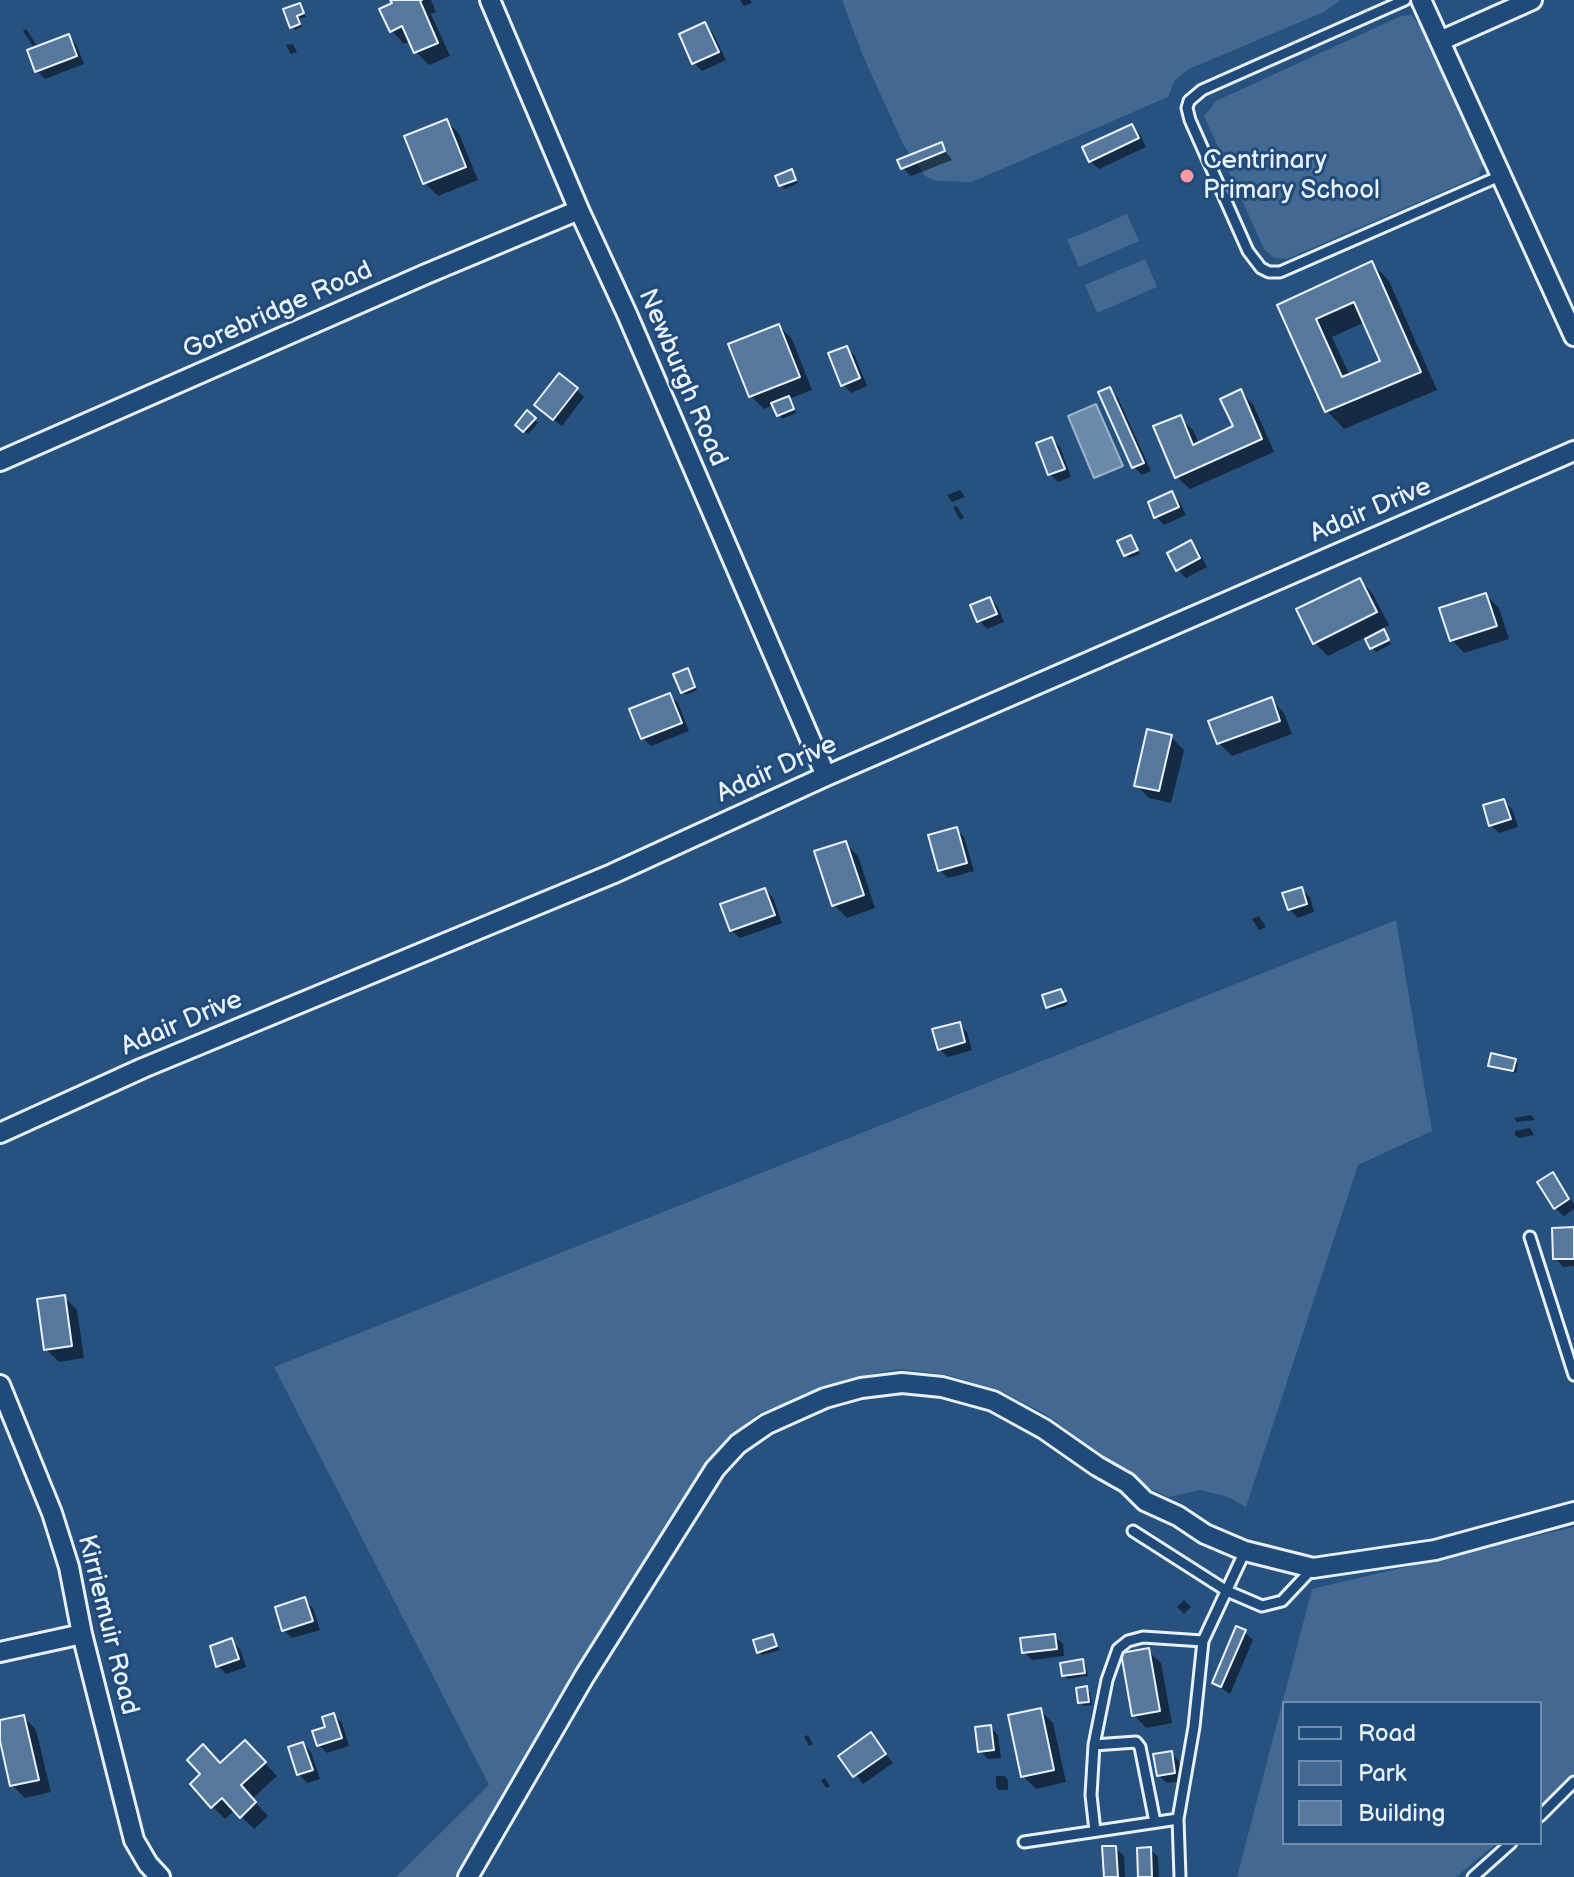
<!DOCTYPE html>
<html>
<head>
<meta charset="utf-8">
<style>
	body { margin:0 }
	#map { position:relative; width:1574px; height:1877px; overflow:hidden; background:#27517f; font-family:"Balsamiq Sans",sans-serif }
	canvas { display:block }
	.legend { position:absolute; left:1282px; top:1701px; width:260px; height:144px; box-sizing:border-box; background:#1f4a7a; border:2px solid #6f8dac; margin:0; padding:10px 14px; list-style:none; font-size:24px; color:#e8f1f8 }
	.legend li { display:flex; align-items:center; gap:16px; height:40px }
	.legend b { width:40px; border:2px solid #6f8dac }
</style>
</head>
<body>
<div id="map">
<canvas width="1574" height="1877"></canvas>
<ul class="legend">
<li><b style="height:10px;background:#1f4a7a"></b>Road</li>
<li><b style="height:22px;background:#436891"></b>Park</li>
<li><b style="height:22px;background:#57789d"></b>Building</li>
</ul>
</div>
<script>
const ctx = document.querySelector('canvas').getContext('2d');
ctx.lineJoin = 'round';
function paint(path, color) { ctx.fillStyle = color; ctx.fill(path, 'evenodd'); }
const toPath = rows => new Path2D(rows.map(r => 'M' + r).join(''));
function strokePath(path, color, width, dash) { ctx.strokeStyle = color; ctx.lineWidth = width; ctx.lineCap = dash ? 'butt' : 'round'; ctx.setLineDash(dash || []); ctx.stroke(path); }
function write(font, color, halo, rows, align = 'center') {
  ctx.font = font + ' "Balsamiq Sans",sans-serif'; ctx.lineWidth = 6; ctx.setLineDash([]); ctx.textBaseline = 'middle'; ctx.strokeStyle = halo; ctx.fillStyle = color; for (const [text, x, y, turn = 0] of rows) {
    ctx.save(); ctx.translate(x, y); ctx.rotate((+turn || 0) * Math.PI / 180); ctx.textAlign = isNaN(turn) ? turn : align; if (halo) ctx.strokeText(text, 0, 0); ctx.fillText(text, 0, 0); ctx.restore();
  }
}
paint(toPath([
	[842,0,1340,0,1324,12,1189,69,1175,80,1168,97,972,182,935,181,925,176,904,146,863,56],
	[1412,15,1424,32,1483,165,1479,176,1287,259,1274,258,1264,249,1204,116,1216,101,1401,16],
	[1127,214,1139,241,1079,267,1067,240],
	[1145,259,1157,287,1097,313,1085,285],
	[1396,920,1432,1131,1358,1165,1246,1507,1228,1497,1200,1490,1169,1497,1144,1486,1045,1414,999,1390,947,1375,899,1369,851,1378,759,1413,728,1438,705,1467,464,1877,396,1877,489,1785,274,1367],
	[1574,1527,1574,1774,1540,1807,1540,1703,1284,1703,1284,1843,1497,1843,1456,1877,1237,1877,1312,1589]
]), '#436891');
const water = toPath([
	[1096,404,1123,466,1094,478,1068,416,1096,404]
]);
paint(water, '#6b8aaa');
strokePath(water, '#9db3c9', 2);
paint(toPath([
	[392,0,431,0,436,12,431,14,450,56,429,65,416,52,411,41,404,44,392,31,394,5],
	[740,0,750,0,752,3,744,6],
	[299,5,306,17,299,19,302,27,295,30,292,26],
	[705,24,713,33,726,60,702,71,694,63],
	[26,29,36,44,33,46,23,31],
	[68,36,76,44,84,64,45,79,37,71],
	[293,44,297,52,291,54,286,45],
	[447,121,459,134,478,180,438,196,425,183],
	[1132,126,1140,134,1146,147,1099,169,1090,161],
	[941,145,952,160,911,176,903,168],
	[792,172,798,183,785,189,781,185],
	[1372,263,1389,281,1437,390,1344,429,1327,411,1279,306],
	[1365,322,1382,362,1350,376,1332,337],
	[779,326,792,339,812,390,789,399,796,413,782,419,774,405,764,409,751,396],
	[846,348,855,356,867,386,851,393,843,384],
	[576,389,584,397,562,426,544,412],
	[1110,390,1118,398,1151,471,1142,475,1134,467],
	[1240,391,1253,404,1274,452,1190,489,1177,477,1180,418,1193,430,1199,444,1236,427],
	[527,413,538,423,528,434,517,425],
	[1052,439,1060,447,1071,477,1058,482,1050,474],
	[960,490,965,497,952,502,947,495],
	[1172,493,1180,502,1186,515,1164,525,1156,516],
	[957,506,964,518,960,520,953,507],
	[1131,537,1140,554,1129,558,1126,555],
	[1191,542,1199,551,1207,567,1186,578,1178,570],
	[1360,580,1372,593,1389,625,1381,629,1391,644,1376,652,1366,637,1328,656,1315,643,1299,610],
	[1486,595,1499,608,1509,639,1464,653,1452,640],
	[990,599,998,607,1004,622,987,629,979,620],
	[687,670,697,690,686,695,682,692],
	[670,695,678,703,689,731,651,746,643,738],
	[1272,700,1284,713,1292,734,1232,756,1219,743],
	[1171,737,1184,750,1171,803,1149,798,1136,785],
	[1503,801,1512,809,1518,827,1499,833,1491,825],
	[956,829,964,837,974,871,948,878,940,870],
	[845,843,858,856,875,908,847,918,834,905],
	[1301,889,1310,897,1314,912,1298,918,1289,909],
	[765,890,773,898,782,923,740,938,731,930],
	[1259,916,1266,927,1259,930,1252,919],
	[1061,991,1068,1005,1051,1010,1048,1007],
	[959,1024,967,1032,972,1050,948,1057,939,1049],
	[1515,1060,1518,1064,1516,1073,1494,1068,1490,1065],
	[1531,1115,1535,1120,1517,1122,1514,1118],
	[1530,1128,1534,1135,1519,1138,1515,1135,1515,1131],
	[1553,1175,1574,1204,1574,1209,1564,1216,1555,1208],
	[1574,1229,1574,1266,1563,1267,1555,1258],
	[64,1297,77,1310,84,1358,59,1362,46,1349],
	[305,1600,313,1608,320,1630,292,1638,284,1630],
	[1184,1600,1191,1607,1184,1614,1177,1607],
	[1244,1632,1253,1640,1230,1694,1214,1683],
	[773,1636,780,1650,762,1655,759,1652],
	[1054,1636,1063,1644,1064,1656,1032,1660,1024,1652],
	[232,1641,240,1649,246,1667,226,1674,218,1666],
	[1148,1651,1161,1663,1172,1723,1146,1728,1134,1715],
	[1083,1662,1086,1665,1088,1676,1067,1679,1064,1675],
	[1086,1688,1090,1692,1092,1705,1083,1706,1080,1702],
	[1040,1710,1053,1723,1066,1782,1036,1789,1023,1776],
	[334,1715,342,1723,349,1746,327,1753,319,1745],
	[24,1717,36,1730,51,1792,25,1798,12,1785,0,1732,0,1722],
	[990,1727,998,1735,1001,1758,988,1759,980,1751],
	[808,1735,813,1744,809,1746,804,1737],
	[871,1735,893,1763,863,1784,841,1756],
	[303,1744,311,1752,320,1779,307,1783,299,1774],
	[1171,1753,1179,1761,1182,1781,1167,1783,1158,1775],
	[258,1756,277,1776,252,1799,268,1816,254,1829,235,1810,225,1819,212,1806,203,1774,221,1765],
	[996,1776,1005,1776,1008,1780,1008,1790,999,1790,996,1787],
	[825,1778,830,1786,826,1788,821,1780],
	[1115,1848,1124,1856,1125,1877,1106,1877],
	[1150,1849,1158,1857,1159,1877,1140,1877]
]), '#0007');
const building = toPath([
	[390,0,422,0,420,1,438,43,414,53,402,26,390,32,379,9,392,3,390,0],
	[300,3,304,13,297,16,300,24,290,28,283,9,300,3],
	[705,22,719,52,692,64,679,34,705,22],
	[69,34,77,56,35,72,27,50,69,34],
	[447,119,466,167,423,184,404,136,447,119],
	[1132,124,1139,138,1089,162,1082,147,1132,124],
	[942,142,945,151,901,169,897,160,942,142],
	[792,169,796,180,779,186,775,176,792,169],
	[1372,261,1421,372,1325,412,1277,305,1372,261],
	[1354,302,1380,361,1342,377,1316,319,1354,302],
	[779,324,800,377,749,397,728,344,779,324],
	[847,346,860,378,841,386,828,353,847,346],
	[559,373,578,388,553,420,534,405,559,373],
	[1110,387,1144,463,1132,468,1098,392,1110,387],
	[1241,389,1262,439,1175,478,1153,426,1181,415,1193,445,1233,426,1220,399,1241,389],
	[789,396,794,409,777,416,771,403,789,396],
	[527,410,536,418,523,432,515,425,527,410],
	[1052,437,1065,469,1048,475,1036,443,1052,437],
	[1172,491,1179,507,1154,518,1148,502,1172,491],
	[1131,535,1138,550,1124,556,1117,541,1131,535],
	[1191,540,1200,558,1176,571,1167,553,1191,540],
	[1360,578,1377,612,1313,644,1296,609,1360,578],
	[1486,593,1497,626,1450,641,1439,608,1486,593],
	[990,597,997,614,977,622,970,605,990,597],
	[1384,629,1389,640,1370,649,1365,639,1384,629],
	[688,668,695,687,681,693,673,674,688,668],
	[670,693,682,723,641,739,629,709,670,693],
	[1272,697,1280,721,1217,744,1208,721,1272,697],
	[1147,729,1172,735,1159,791,1134,786,1147,729],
	[1504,799,1511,819,1489,826,1483,805,1504,799],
	[957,827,967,863,938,871,928,835,957,827],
	[846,841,864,895,832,906,814,851,846,841],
	[1302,887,1307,904,1288,910,1282,893,1302,887],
	[765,888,775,915,730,931,720,904,765,888],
	[1061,989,1066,1001,1046,1008,1042,995,1061,989],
	[960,1022,965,1042,938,1050,932,1029,960,1022],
	[1491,1053,1516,1059,1513,1071,1488,1066,1491,1053],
	[1553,1172,1569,1199,1554,1209,1537,1182,1553,1172],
	[1574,1227,1574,1259,1553,1259,1552,1228,1574,1227],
	[65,1295,72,1346,44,1350,37,1299,65,1295],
	[305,1597,313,1621,282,1631,275,1607,305,1597],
	[1236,1626,1246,1630,1221,1687,1212,1683,1236,1626],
	[773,1634,777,1646,757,1653,753,1640,773,1634],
	[1055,1634,1057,1649,1022,1653,1020,1638,1055,1634],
	[232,1638,239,1659,216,1667,210,1646,232,1638],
	[1149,1648,1160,1711,1132,1716,1121,1653,1149,1648],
	[1083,1659,1085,1673,1062,1676,1060,1663,1083,1659],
	[1087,1686,1089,1702,1078,1703,1076,1688,1087,1686],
	[1041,1708,1054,1770,1021,1777,1008,1715,1041,1708],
	[334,1713,342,1738,317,1746,312,1731,325,1727,322,1717,334,1713],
	[24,1715,39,1780,10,1786,0,1741,0,1720,24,1715],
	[991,1725,994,1750,978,1752,975,1727,991,1725],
	[871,1732,886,1754,853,1777,838,1756,871,1732],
	[245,1740,266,1762,241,1785,256,1802,240,1818,222,1798,211,1808,190,1784,200,1774,187,1760,203,1744,220,1763,245,1740],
	[303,1742,313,1770,297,1775,288,1747,303,1742],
	[1172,1751,1175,1773,1157,1776,1153,1754,1172,1751],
	[1102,1846,1116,1846,1118,1877,1104,1877,1102,1846],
	[1151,1847,1152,1877,1138,1877,1137,1848,1151,1847]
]);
paint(building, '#57789d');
strokePath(building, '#e8f1f8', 2);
const service = toPath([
	[1405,0,1202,90,1189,101,1187,108,1190,120,1248,251,1261,268,1269,272,1280,272,1500,176],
	[1530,1237,1574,1375],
	[1133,1531,1227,1591,1262,1606,1282,1601,1313,1568],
	[1094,1745,1136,1742,1140,1747,1155,1822],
	[1540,1816,1574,1782],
	[1095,1831,1091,1795,1094,1745,1107,1680,1118,1649,1128,1641,1143,1637,1203,1641],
	[1024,1842,1178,1819],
	[1180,1877,1178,1819,1194,1727,1203,1641,1245,1551],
	[1473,1877,1511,1843]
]);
const minor = toPath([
	[490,0,579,210,627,314,826,776],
	[1421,0,1574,336],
	[1440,41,1532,0],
	[0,461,426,274,579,210],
	[0,1133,143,1068,612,874,826,776,1574,451],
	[0,1385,52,1513,69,1567,82,1634,134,1840,148,1864,160,1877],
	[0,1652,82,1634],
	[468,1877,584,1677,715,1469,738,1444,767,1424,825,1398,861,1388,902,1383,942,1387,993,1401,1044,1429,1097,1466,1127,1483,1145,1501,1178,1516,1205,1534,1245,1551,1313,1568,1435,1550,1574,1512]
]);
strokePath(service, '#e8f1f8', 15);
strokePath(minor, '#e8f1f8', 24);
strokePath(service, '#1f4a7a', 9);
strokePath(minor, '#1f4a7a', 18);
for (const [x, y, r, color] of [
	[1187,176,8,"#ff9aa2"]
]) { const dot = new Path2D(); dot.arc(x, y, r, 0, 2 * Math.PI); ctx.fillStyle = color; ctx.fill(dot); strokePath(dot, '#1f4a7a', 3); }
write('26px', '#e8f1f8', '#1f4a7a', [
	["Centrinary",1203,161],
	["Primary School",1203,191]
], 'left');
write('26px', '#e8f1f8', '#1f4a7a', [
	["Gorebridge Road",278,311,-24],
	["Newburgh Road",682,378,67],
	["Adair Drive",1371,511,-23],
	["Adair Drive",777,770,-24],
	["Adair Drive",182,1024,-23],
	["Kirriemuir Road",107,1625,76]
]);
</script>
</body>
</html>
